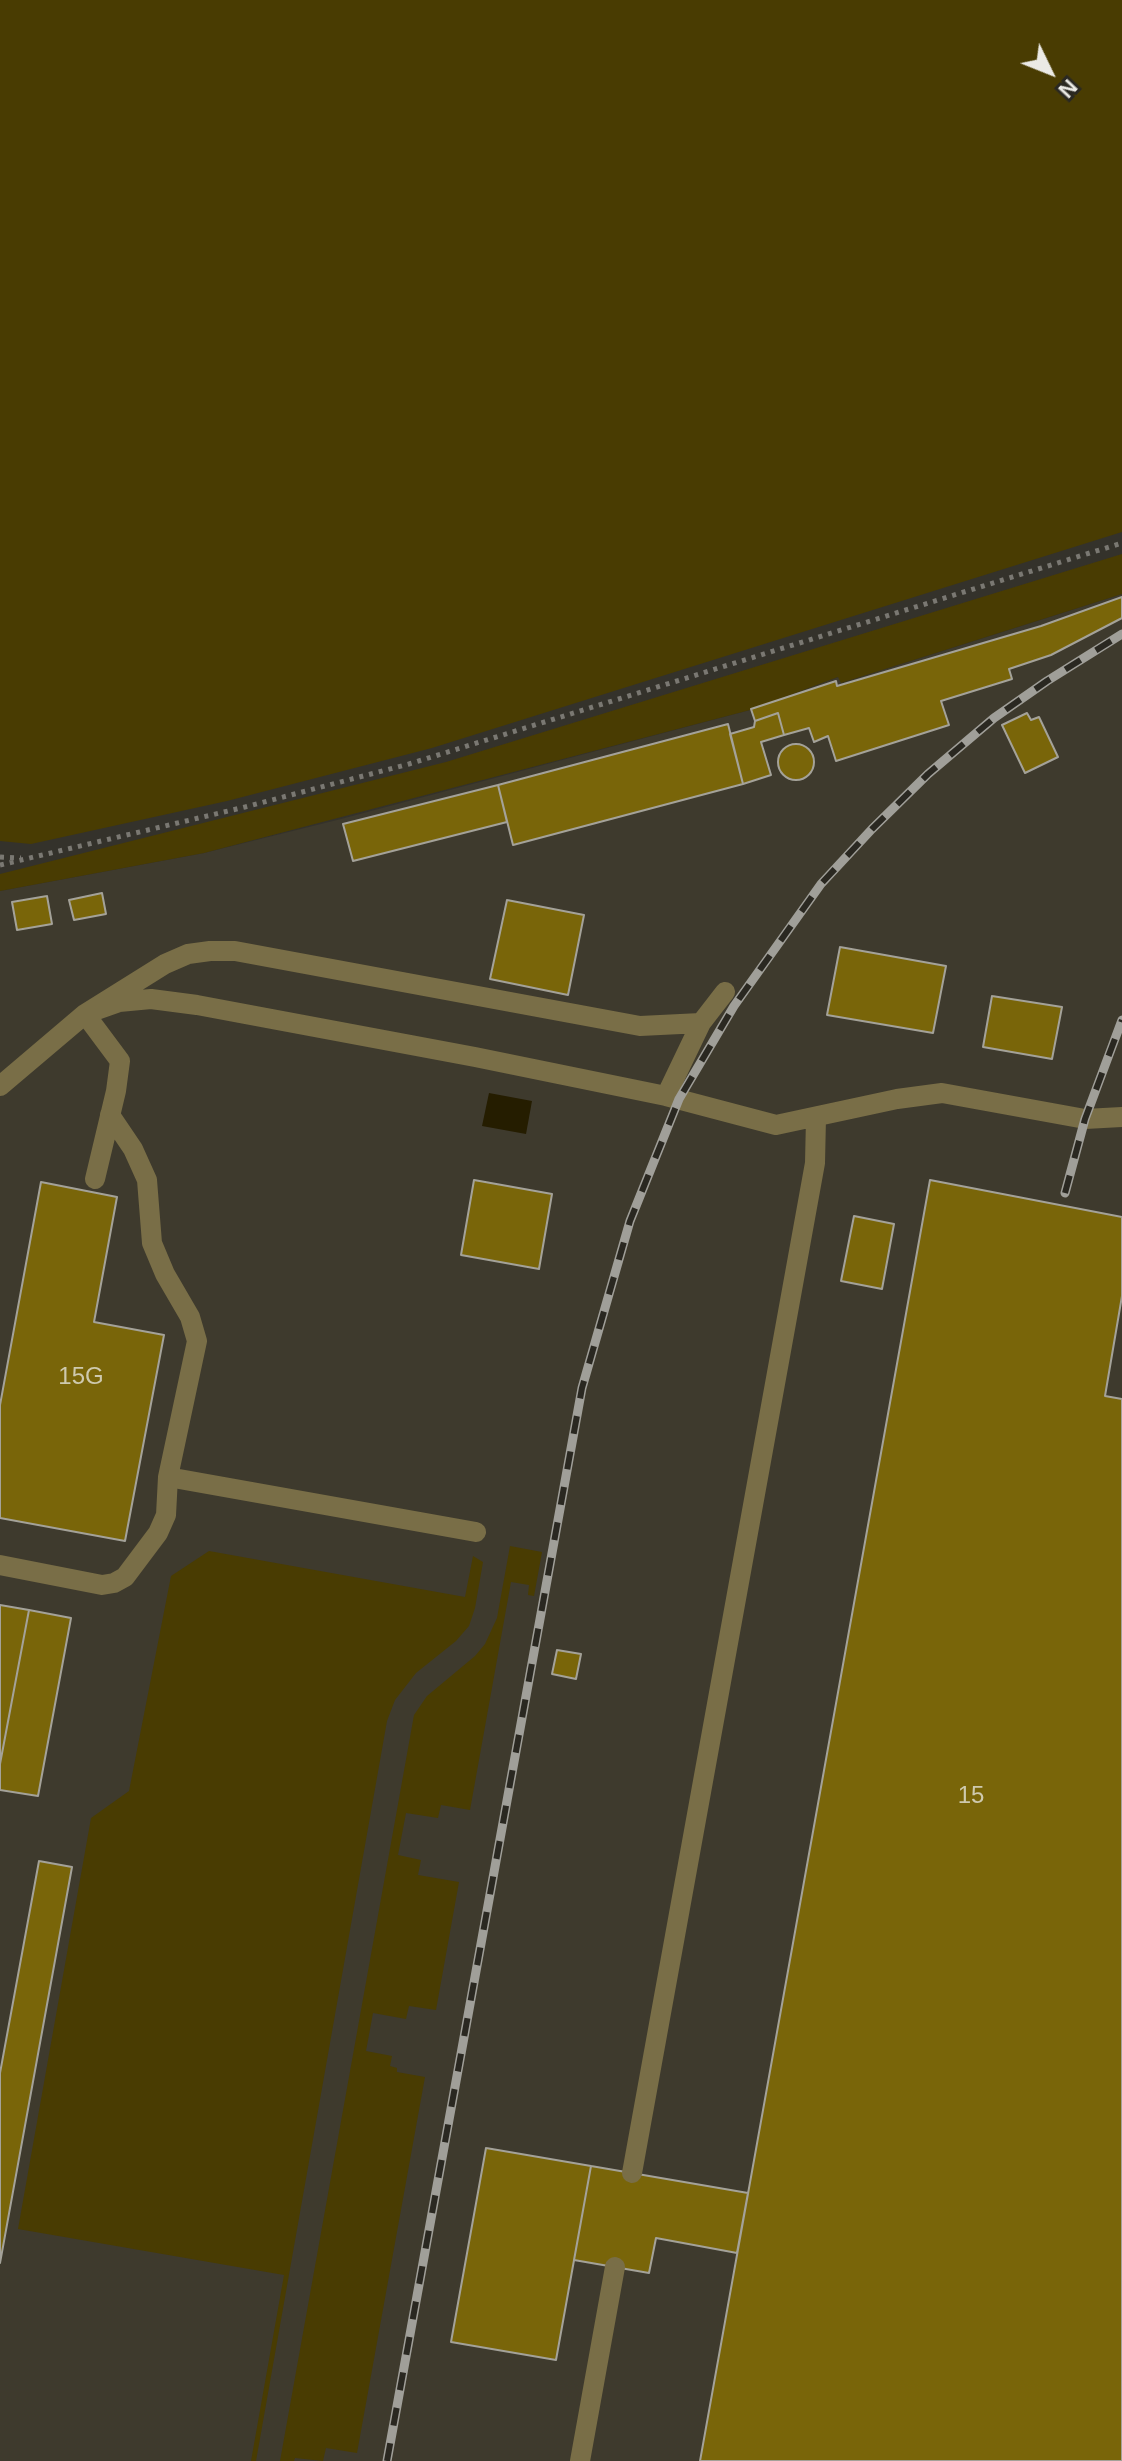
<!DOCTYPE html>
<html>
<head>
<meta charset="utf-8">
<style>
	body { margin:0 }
	#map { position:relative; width:1122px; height:2461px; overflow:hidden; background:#34322b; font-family:Helvetica,sans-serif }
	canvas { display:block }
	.north { position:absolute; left:1010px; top:32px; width:80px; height:80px; -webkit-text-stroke:6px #2a2821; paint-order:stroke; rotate:133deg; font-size:22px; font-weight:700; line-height:32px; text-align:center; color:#ebeae5 }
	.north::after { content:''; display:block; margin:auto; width:28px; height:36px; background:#ebeae5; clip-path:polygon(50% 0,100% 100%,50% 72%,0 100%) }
</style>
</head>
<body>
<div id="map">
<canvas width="1122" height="2461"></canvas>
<div class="north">N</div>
</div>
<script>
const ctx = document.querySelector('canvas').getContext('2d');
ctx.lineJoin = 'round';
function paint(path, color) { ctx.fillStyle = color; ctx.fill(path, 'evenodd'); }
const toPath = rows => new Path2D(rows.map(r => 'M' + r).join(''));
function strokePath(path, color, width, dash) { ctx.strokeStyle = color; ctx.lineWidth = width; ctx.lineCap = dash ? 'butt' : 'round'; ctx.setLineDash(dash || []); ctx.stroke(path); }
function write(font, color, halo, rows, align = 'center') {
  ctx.font = font + ' Helvetica,sans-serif'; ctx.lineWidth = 6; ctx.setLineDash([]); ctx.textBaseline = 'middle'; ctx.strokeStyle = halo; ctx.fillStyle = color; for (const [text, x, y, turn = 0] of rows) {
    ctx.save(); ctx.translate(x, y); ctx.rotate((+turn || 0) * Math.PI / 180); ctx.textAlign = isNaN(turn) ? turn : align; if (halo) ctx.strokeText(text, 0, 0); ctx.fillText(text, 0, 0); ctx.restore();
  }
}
paint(toPath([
	[1122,594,1122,2461,0,2461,0,891,204,853,341,819,750,710,839,677,842,683]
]), '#3e3a2d');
paint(toPath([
	[0,0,1122,0,1122,532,432,748,227,801,31,844,0,841],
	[1122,554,1122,594,841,683,838,677,750,710,204,853,0,891,0,874,446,762],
	[510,1546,542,1552,534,1596,528,1595,529,1585,511,1582,470,1810,441,1805,438,1818,406,1813,398,1855,421,1860,418,1875,459,1882,436,2010,409,2006,406,2019,373,2013,366,2051,392,2056,390,2066,397,2068,397,2072,425,2077,357,2453,326,2448,323,2461,295,2458,294,2461,280,2461,414,1715,427,1696,475,1656,485,1644,497,1618],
	[209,1551,465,1597,473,1556,483,1562,475,1608,469,1626,456,1641,416,1673,395,1700,387,1721,256,2461,251,2461,284,2275,18,2229,91,1818,129,1791,171,1576]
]), '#493c02');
paint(toPath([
	[489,1093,532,1101,526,1134,482,1126]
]), '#251d00');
const building = toPath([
	[1122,597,1122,618,1051,655,1009,669,1012,679,941,701,949,725,836,761,828,736,814,742,809,728,784,735,778,713,755,721,751,709,836,681,837,686,1041,626,1122,597],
	[778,713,784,735,761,742,771,775,743,784,730,734,754,727,755,721,778,713],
	[1027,713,1031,720,1039,717,1058,757,1025,773,1002,725,1027,713],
	[728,724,743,784,513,845,498,785,728,724],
	'778 762a18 18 0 1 1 36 0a18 18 0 1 1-36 0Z',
	[498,785,507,822,353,861,343,824,498,785],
	[102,893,106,914,74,920,69,900,102,893],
	[47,896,52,924,17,930,12,902,47,896],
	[507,900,584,915,568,995,490,979,507,900],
	[840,947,946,966,933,1033,827,1015,840,947],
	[992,996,1062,1007,1052,1059,983,1047,992,996],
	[474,1180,552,1194,539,1269,461,1255,474,1180],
	[930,1180,1122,1217,1122,1296,1105,1396,1122,1399,1122,2461,700,2461,930,1180],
	[41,1182,117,1197,94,1322,164,1335,125,1541,0,1518,0,1405,41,1182],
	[854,1216,894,1224,882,1289,841,1281,854,1216],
	[0,1605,29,1610,0,1764,0,1605],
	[29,1610,71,1618,38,1796,0,1790,0,1764,29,1610],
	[557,1650,581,1654,576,1679,552,1674,557,1650],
	[39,1861,72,1867,0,2263,0,2073,39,1861],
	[486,2148,591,2166,556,2360,451,2342,486,2148],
	[591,2166,748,2193,737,2253,656,2238,649,2273,574,2260,591,2166]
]);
paint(building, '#796509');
strokePath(building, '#a4a299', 2);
strokePath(toPath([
	[0,857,21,858],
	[0,865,245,807,409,764,1122,543]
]), '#7a7872', 5, [4, 6]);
strokePath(toPath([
	[0,1086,85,1014,119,1002,151,999,197,1005,475,1057,666,1096,776,1125,897,1099,942,1093,1085,1119,1122,1117],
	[666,1096,701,1023,725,992],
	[95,1179,116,1091,120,1061,85,1014,165,964,188,954,210,951,235,951,640,1026,701,1023],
	[168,1477,476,1532],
	[0,1565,102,1585,114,1583,125,1577,158,1533,166,1515,168,1477,197,1341,190,1317,165,1274,152,1243,147,1180,133,1149,110,1115],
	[632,2173,815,1163,816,1118],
	[580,2461,615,2267]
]), '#796e47', 20);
const rail = toPath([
	[1065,1193,1085,1119,1122,1020],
	[387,2461,582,1388,630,1221,679,1099,734,1006,821,884,872,829,928,774,994,718,1047,681,1122,634]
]);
strokePath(rail, '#a09f99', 9);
strokePath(rail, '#2a2821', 6, [18]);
write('24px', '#cec9ae', null, [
	["15G",81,1377],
	["15",971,1796]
]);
</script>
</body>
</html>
